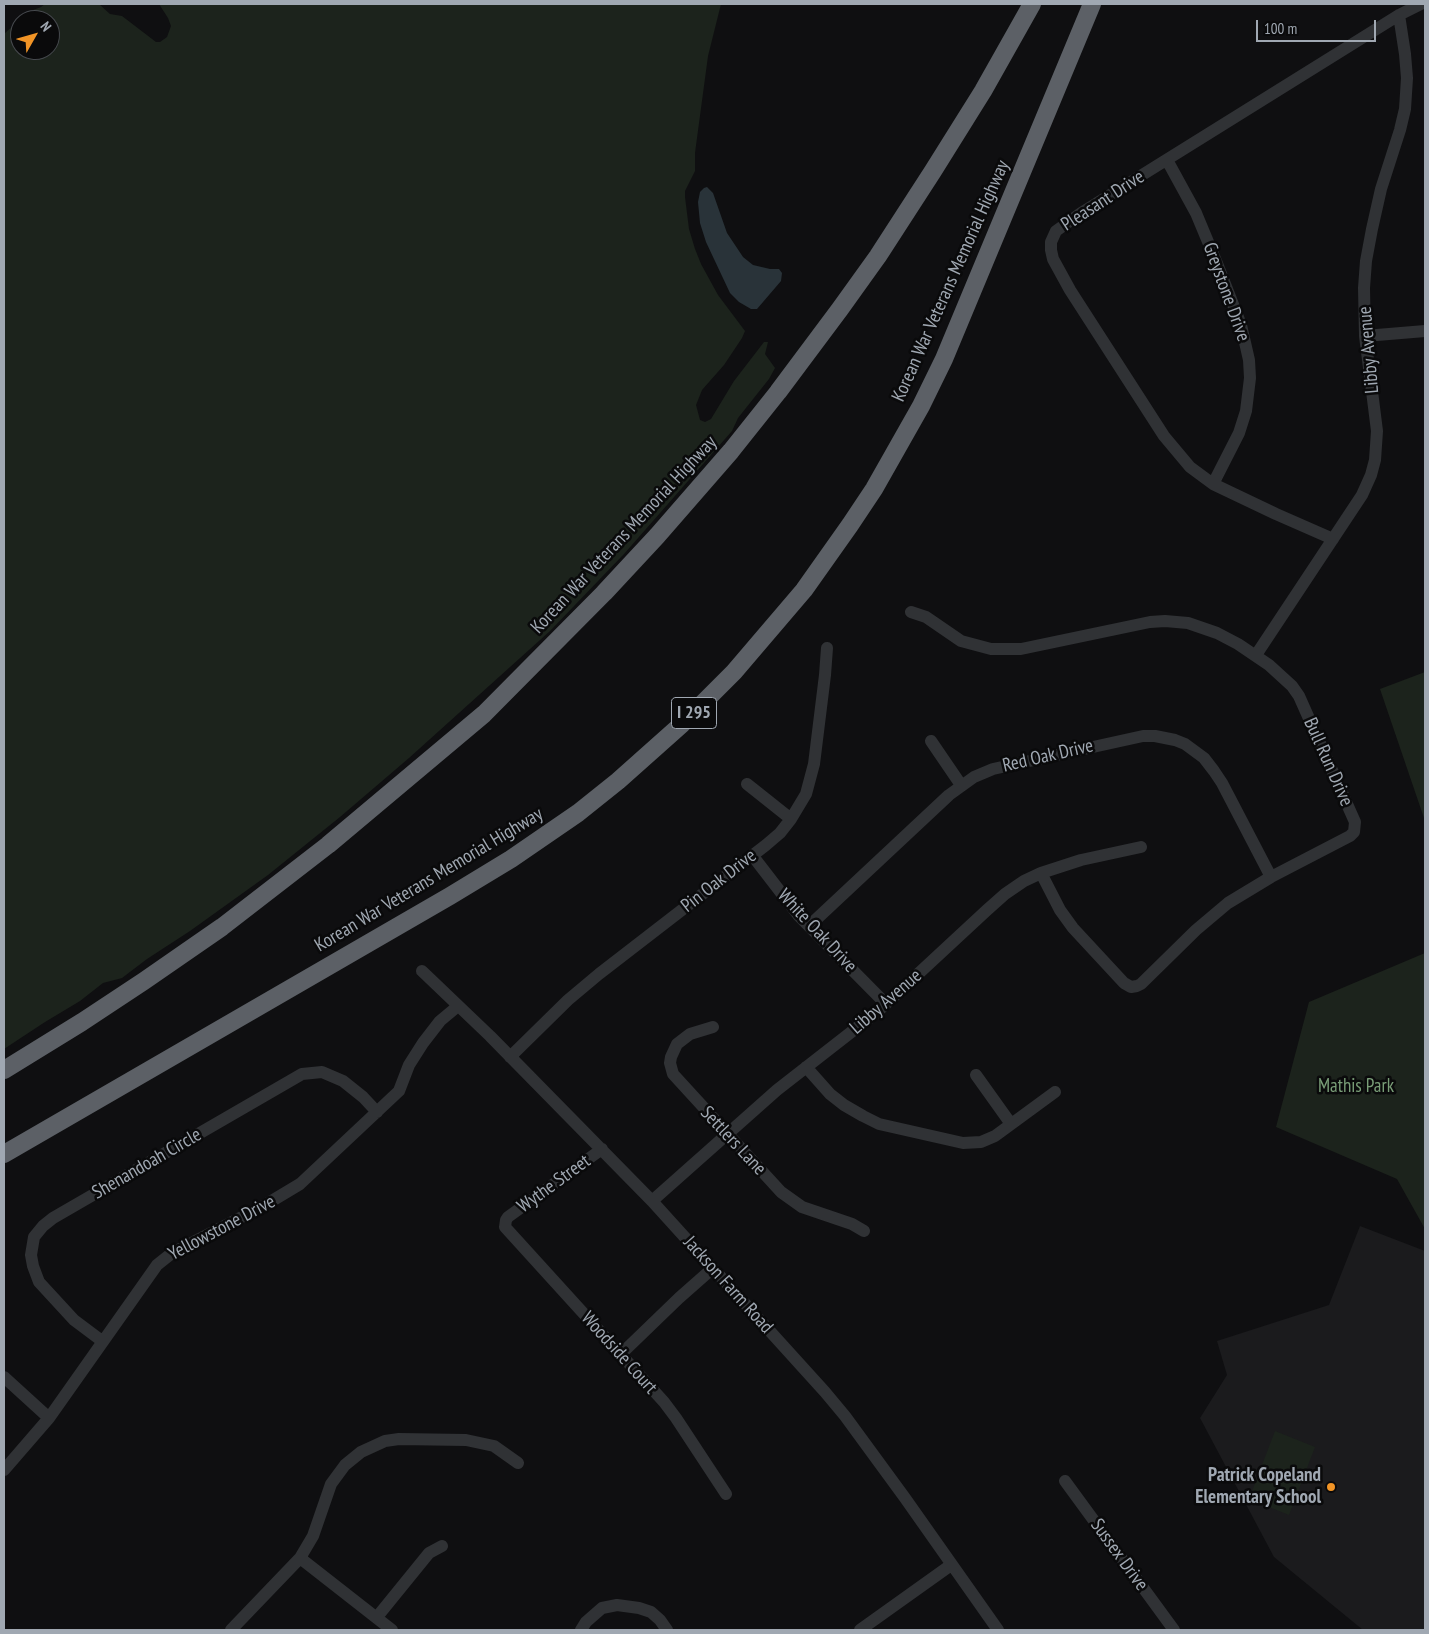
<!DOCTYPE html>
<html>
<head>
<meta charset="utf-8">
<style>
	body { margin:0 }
	#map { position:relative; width:1429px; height:1634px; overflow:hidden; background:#0f0f11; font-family:"PT Sans Narrow",sans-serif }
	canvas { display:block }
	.frame { position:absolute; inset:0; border:5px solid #a0a8b2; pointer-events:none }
	.north { position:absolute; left:10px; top:10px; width:50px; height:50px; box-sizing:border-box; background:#0a0a0b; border:1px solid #46494e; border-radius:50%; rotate:52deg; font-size:14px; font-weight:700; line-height:20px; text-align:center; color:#a0a8b2 }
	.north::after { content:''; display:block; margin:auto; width:18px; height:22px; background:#f19426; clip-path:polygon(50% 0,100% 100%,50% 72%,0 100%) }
	.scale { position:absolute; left:1256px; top:20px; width:120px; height:22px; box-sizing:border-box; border:2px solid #a0a8b2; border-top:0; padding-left:6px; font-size:15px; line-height:18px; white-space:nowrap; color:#a0a8b2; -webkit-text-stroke:4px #0a0a0b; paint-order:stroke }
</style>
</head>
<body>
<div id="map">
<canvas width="1429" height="1634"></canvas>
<div class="frame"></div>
<div class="north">N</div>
<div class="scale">100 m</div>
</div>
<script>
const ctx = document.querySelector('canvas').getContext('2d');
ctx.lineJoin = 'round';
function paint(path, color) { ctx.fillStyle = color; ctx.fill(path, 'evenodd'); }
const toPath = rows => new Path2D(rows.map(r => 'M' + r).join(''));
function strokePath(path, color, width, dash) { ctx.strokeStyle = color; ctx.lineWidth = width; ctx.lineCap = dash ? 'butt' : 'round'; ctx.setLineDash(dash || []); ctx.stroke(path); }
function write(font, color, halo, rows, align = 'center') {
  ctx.font = font + ' "PT Sans Narrow",sans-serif'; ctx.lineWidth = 5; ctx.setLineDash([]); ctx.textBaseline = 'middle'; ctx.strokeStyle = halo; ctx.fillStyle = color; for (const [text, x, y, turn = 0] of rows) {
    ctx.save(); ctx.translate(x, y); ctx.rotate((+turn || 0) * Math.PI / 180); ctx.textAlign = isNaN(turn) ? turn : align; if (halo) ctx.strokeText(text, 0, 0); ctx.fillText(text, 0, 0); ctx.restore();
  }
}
paint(toPath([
	[1360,1226,1425,1251,1425,1630,1363,1630,1274,1557,1200,1418,1227,1375,1217,1341,1329,1305]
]), '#1b1b1d');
paint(toPath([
	[45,4,99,4,110,14,122,16,156,42,160,42,167,37,171,26,168,18,159,4,721,4,708,56,695,153,695,171,685,191,685,197,689,229,695,249,701,264,718,295,745,331,742,338,724,365,702,390,696,405,700,420,705,422,711,419,734,381,764,342,768,342,765,354,775,368,769,379,738,418,732,431,624,554,550,631,409,758,340,817,268,875,190,931,147,959,122,978,103,983,80,1001,45,1022,4,1049,4,34,28,12,41,7],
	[20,20,50,20,50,50,20,50],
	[1425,672,1425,821,1380,689],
	[1425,953,1425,1229,1397,1179,1276,1127,1309,1002],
	[1275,1431,1315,1447,1289,1515,1249,1499]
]), '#1c231c');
paint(toPath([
	[707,187,713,193,727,233,743,257,753,265,770,269,779,269,782,273,781,281,757,309,751,309,739,302,730,293,706,242,700,223,698,202,700,192,704,188]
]), '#293339');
strokePath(toPath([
	[1167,160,1196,213,1216,261,1241,325,1249,360,1250,378,1246,411,1239,433,1213,484],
	[1365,336,1425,331],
	[1333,539,1276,514,1213,484,1190,467,1164,436,1070,290,1053,259,1051,250,1051,242,1056,231,1081,213,1399,15,1421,4],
	[911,612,926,617,961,641,991,649,1021,649,1150,622,1165,621,1188,623,1217,633,1238,644,1269,665,1292,686,1299,696,1355,822,1354,832,1350,836,1271,877,1228,903,1196,930,1141,984,1137,986,1131,987,1124,983,1073,928,1060,910,1041,873],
	[1256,655,1362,495,1371,475,1375,460,1377,431,1365,336,1364,288,1366,261,1372,229,1381,189,1400,130,1405,109,1407,78,1405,54,1399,15],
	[931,741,961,785],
	[747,784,791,819],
	[752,855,799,916,886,1004],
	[809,926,949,795,974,777,993,769,1143,736,1155,736,1175,740,1185,744,1204,758,1214,771,1222,783,1271,877],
	[422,971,490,1036,652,1201,825,1392,845,1416,905,1498,998,1630],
	[713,1027,690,1034,677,1044,671,1057,670,1063,673,1074,781,1192,802,1207,852,1224,864,1231],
	[510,1057,568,1000,599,974,766,845,780,833,791,819,806,794,814,764,825,675,827,648],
	[806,1067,830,1094,844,1105,863,1116,879,1124,963,1143,981,1142,995,1136,1055,1092],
	[976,1075,1011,1124],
	[602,1149,508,1217,506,1220,505,1227,664,1402,676,1418,726,1494],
	[652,1201,777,1090,877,1012,987,910,1005,894,1024,881,1041,873,1081,860,1141,847],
	[102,1341,74,1320,39,1282,33,1266,31,1255,34,1237,43,1226,53,1218,302,1074,322,1072,343,1081,363,1097,377,1112],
	[621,1354,679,1298,713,1268],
	[4,1377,49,1418],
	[4,1470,49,1418,157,1265,172,1253,265,1205,300,1184,399,1091,409,1065,423,1043,440,1021,458,1006],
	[1065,1481,1174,1630],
	[300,1558,392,1630],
	[377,1617,429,1553,442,1546],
	[231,1630,300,1558,313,1536,331,1484,345,1465,361,1452,385,1441,399,1439,466,1440,494,1446,518,1463],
	[581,1630,586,1622,602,1608,617,1605,639,1608,651,1612,660,1620,667,1630],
	[860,1630,951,1565]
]), '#303235', 12);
strokePath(toPath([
	[4,1070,82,1022,144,981,222,927,328,845,484,714,604,593,657,536,731,451,778,392,840,309,878,256,933,171,983,91,1032,4],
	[4,1154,450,896,511,859,578,813,618,781,682,724,734,672,804,590,850,525,874,489,921,406,944,359,1092,4]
]), '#5c6066', 18);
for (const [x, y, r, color] of [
	[1331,1487,5,"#f19426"]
]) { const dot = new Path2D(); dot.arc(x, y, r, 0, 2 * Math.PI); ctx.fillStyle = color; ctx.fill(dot); strokePath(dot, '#0a0a0b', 2); }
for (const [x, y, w] of [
	[694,713,45]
]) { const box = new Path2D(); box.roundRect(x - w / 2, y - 15.5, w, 31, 4); ctx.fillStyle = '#0a0a0b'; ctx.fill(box); strokePath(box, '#a0a8b2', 1); }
write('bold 18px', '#a0a8b2', null, [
	["I 295",694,713]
]);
write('19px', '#a0a8b2', '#0a0a0b', [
	["Pleasant Drive",1103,201,-33],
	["Korean War Veterans Memorial Highway",951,281,-66],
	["Greystone Drive",1226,292,70],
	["Libby Avenue",1369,350,-95],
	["Korean War Veterans Memorial Highway",624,535,-47],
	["Red Oak Drive",1048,756,-13],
	["Bull Run Drive",1328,762,66],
	["Korean War Veterans Memorial Highway",429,880,-31],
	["Pin Oak Drive",719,881,-38],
	["White Oak Drive",817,931,47],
	["Libby Avenue",886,1002,-41],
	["Settlers Lane",733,1141,47],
	["Shenandoah Circle",147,1164,-30],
	["Wythe Street",554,1184,-36],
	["Yellowstone Drive",222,1228,-28],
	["Jackson Farm Road",728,1285,48],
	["Woodside Court",619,1353,48],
	["Sussex Drive",1119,1555,54]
]);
write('19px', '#799d77', '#0a0a0b', [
	["Mathis Park",1356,1087]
]);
write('bold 19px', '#a0a8b2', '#0a0a0b', [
	["Patrick Copeland",1321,1476],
	["Elementary School",1321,1498]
], 'right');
</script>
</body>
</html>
